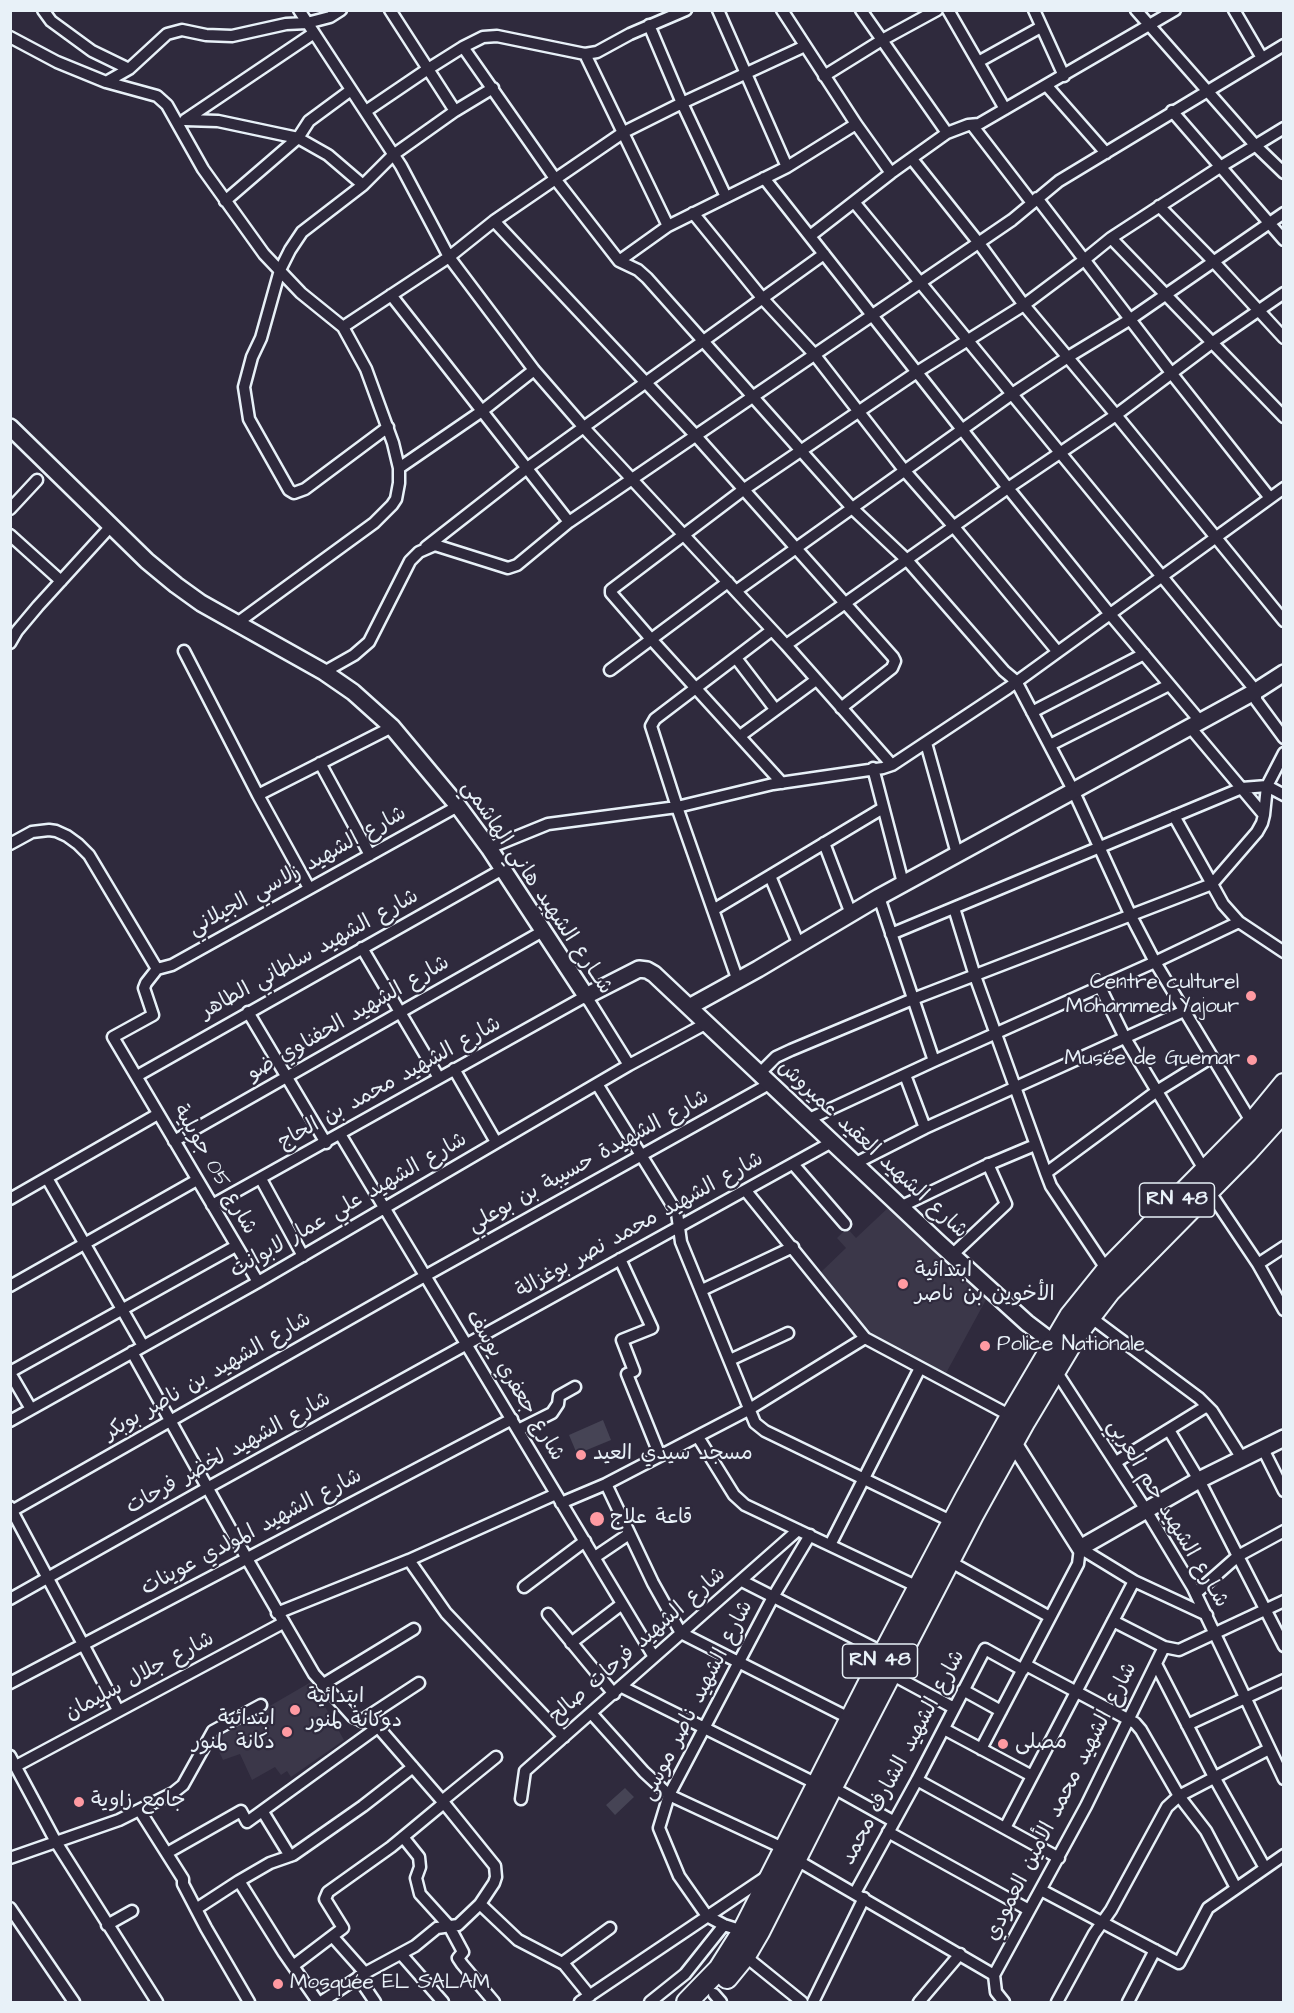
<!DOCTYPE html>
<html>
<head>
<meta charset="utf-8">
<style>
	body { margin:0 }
	#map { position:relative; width:1294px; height:2013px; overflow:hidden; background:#2f2a3d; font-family:"Architects Daughter",sans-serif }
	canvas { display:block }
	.frame { position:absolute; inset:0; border:12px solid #e8f1f8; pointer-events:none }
</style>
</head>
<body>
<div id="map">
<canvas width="1294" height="2013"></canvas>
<div class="frame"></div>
</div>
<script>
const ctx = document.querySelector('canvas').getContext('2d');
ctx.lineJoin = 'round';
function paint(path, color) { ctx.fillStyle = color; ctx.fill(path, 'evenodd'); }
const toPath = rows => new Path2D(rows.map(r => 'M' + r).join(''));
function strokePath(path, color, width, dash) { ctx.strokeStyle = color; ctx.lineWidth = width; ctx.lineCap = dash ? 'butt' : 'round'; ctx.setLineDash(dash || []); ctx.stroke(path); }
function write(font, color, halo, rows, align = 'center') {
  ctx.font = font + ' "Architects Daughter","Playpen Sans Arabic",sans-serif'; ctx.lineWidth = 4.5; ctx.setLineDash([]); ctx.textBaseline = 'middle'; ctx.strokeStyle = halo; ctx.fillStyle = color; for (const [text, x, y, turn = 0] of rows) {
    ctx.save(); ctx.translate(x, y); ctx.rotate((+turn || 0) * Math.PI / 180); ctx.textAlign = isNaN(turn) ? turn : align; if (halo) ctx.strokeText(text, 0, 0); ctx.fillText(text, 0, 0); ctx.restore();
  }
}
paint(toPath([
	[890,1206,988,1296,945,1375,875,1338,821,1272,846,1248,837,1238,847,1228,856,1238],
	[311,1682,344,1740,291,1777,287,1771,281,1775,275,1767,252,1780,240,1754,223,1760,213,1739]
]), '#3b3749');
paint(toPath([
	[603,1420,611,1440,577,1454,569,1435],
	[625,1788,634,1797,615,1815,606,1805]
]), '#464455');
const street = toPath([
	[43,10,51,21,92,51,129,69],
	[299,10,401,166,449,257,534,370,587,431,786,645,892,765],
	[390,10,455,111],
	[718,10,787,167],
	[782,10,856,124,891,173],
	[861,10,947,133],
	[948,10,1005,109],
	[1034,10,1064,76],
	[1136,10,1255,145,1284,173],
	[1234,10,1262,58],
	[649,25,682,103,726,197],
	[10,37,57,62,106,82,129,69,167,34,182,30,206,35,232,36,286,24,307,23,330,17,341,10],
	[463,47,556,180,619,261,638,270,647,278,852,508,907,560,1004,671,1016,681,1073,790,1130,914,1155,962,934,1061,809,1119],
	[585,54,668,226],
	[978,62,1041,27],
	[824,76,882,40,937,10],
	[106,82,157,96,167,105,203,169,264,254,301,293,343,327,366,369,393,443,399,468,399,483,396,499,392,505,374,523,237,623],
	[1047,86,1106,153],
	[366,111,428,69,463,47,483,37,497,36,585,54,597,52,630,34,686,10],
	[1172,111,1284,240],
	[185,120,218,121,298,138,328,155,363,185],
	[185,120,314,33],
	[972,125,1032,203],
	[1284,128,1220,167,1111,238,1284,417],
	[764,178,1008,488,1109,613,1200,721],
	[1037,198,1172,374,1270,498],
	[225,201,298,138,309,121,351,90],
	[854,202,1256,691,1256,700,1284,738],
	[1159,206,1214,262,1284,338],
	[693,213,763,299,814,354,904,470,954,527,1057,651],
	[494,221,696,436,893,657,895,661,892,668,841,708],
	[810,236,891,173,947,133,968,125,979,124,1175,10],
	[1111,238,1084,260,1024,305,1116,415,1284,621],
	[619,261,668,226,787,167,856,124],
	[391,295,569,522],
	[343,327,449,257,494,221,624,132,682,103,805,46],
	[388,427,305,489,294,493,289,490,249,419,244,387,252,357,261,338,280,270,290,250,302,232,363,185,393,155,455,111,493,88],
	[399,468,482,411,534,370],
	[10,509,37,480],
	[10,535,61,581],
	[426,547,527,468,824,254],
	[736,591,1012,394,1068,357,1129,320,1284,213],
	[10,643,17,631,38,606,111,526],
	[786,645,1008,488,1116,415,1213,342,1284,293],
	[184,651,258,795,309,888],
	[736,658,775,709],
	[610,670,728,582],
	[324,672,354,655,369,642,410,561,419,552,435,545,508,568,517,565,569,522,1012,220,1059,181,1284,45],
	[1032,712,1144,654],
	[1190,727,1264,815],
	[740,736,816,680],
	[926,743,957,854],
	[1050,745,1169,685],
	[1284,753,1267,786,1264,815,1262,823,1257,832,1212,884,1223,904,1239,922,1284,952],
	[320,763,370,855],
	[873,768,903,883],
	[782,783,651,639,611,593,611,590,743,490,917,372,1024,305,978,242,912,159],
	[258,795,392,727],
	[824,843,851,914],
	[10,844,32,832,49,830,56,831,67,836,78,844,89,855,157,969],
	[489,848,548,824,677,807,773,784,883,768,892,765,1008,688,1284,488],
	[770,876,799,945],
	[879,897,934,1061],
	[954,908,975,976,1046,1173,1051,1186,1107,1270],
	[713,910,883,808],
	[1239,922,1155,962,1252,1123],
	[891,934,1242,788,1267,786,1284,795],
	[362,948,439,1078],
	[157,969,146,983,144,988,153,1015,113,1037,258,1282],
	[157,969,172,965,458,806],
	[738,981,677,807,651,726,655,719,772,630],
	[1100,987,1125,1038,1205,1171],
	[248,1012,326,1143],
	[454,1069,496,1142],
	[760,1073,776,1057,791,1050,913,999,1212,884,1174,816],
	[905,1075,925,1128],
	[137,1076,503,869],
	[597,1084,677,1213,681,1242,755,1423,765,1431,955,1523],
	[340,1134,654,1657],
	[174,1141,543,931],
	[793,1164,845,1224],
	[854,1164,925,1128,1184,1011],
	[1046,1173,1157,1091,1212,1057],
	[47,1178,143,1346],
	[261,1179,303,1256],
	[746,1191,865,1338,1011,1416],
	[1209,1191,1258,1264,1284,1310],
	[10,1199,158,1114],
	[212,1205,586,996,629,1065],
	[900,1207,985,1166,1035,1145],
	[952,1255,1006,1204,988,1164],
	[620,1259,652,1328,622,1340,634,1371,627,1374,660,1456],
	[1258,1264,1284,1247],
	[10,1286,197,1180],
	[702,1290,793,1247],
	[1089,1316,1199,1398,1212,1411,1243,1460],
	[132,1352,246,1557,314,1674,353,1717,378,1727,444,1803,495,1866,496,1877,494,1883,480,1904,458,1925,437,1928,415,1946,365,1973,321,2002],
	[730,1360,788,1333],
	[1056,1371,1146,1510,1193,1588,1284,1779],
	[10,1372,236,1246],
	[10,1373,31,1409],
	[10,1421,258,1282,629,1065,707,1023],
	[518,1430,552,1413,558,1404,559,1396,575,1387],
	[1169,1430,1199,1480,1284,1646],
	[698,1437,734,1495,745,1505,918,1587],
	[1263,1449,1284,1491],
	[1116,1462,1207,1406],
	[606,1484,653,1583,681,1633,853,1720],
	[561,1503,606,1484,748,1410,865,1338],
	[10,1507,118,1710],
	[10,1512,425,1276,771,1083],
	[830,1545,920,1368],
	[595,1557,629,1534],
	[409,1560,446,1613,564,1737],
	[949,1561,1050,1617],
	[742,1581,884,1653],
	[524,1587,585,1541],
	[1196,1593,1238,1556,1284,1531],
	[10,1599,207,1488,832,1142],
	[277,1613,409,1560,556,1494],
	[548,1614,614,1694],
	[1113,1621,1164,1647,1179,1650,1284,1601],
	[571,1643,622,1604],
	[1156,1664,1214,1777,1265,1868],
	[1026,1665,1135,1723,1141,1730,1179,1796,1206,1831,1236,1888],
	[891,1674,954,1708],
	[10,1683,512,1419],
	[322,1685,414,1629],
	[622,1687,817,1784],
	[963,1690,1001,1711],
	[591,1713,644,1772,669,1795,785,1849],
	[361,1721,419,1683],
	[1187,1725,1284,1680],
	[944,1729,1032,1776],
	[981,1749,1078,1564,1080,1548,1134,1581,1207,1615],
	[10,1756,56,1842,157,2002],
	[16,1766,283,1623],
	[917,1780,1059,1858],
	[832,1787,893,1821],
	[521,1799,525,1771,798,1530],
	[442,1801,496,1757],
	[140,1811,183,1879,183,1884,206,1928,249,2002],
	[263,1812,290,1856],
	[1005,1828,1134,1581],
	[888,1832,1029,1910],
	[403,1837,419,1857,420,1867,416,1878,420,1894,449,1926,463,1952,458,1958,462,1964,494,2002],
	[167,1853,241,1811,247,1822,378,1727],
	[10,1858,119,1820,173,1793,183,1785,213,1731,261,1705],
	[795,1859,994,1975,996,1992,1004,2002],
	[239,1881,284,1953,318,2002],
	[1041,1890,1179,1963,1208,1908,1284,1855],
	[855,1893,917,1780,985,1649,1023,1670],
	[480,1904,518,1940,564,1964,590,1996],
	[10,1908,74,2002],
	[196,1909,239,1881,270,1863,293,1855,363,1806,413,1767],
	[107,1925,132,1911],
	[743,1931,724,1925,707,1916,679,1876,659,1828,669,1795,773,1597,810,1535],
	[333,1937,365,1973],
	[401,1954,443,2002],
	[745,1956,802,2002],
	[562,1963,610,1928],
	[293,1966,343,1928,325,1899,328,1892,391,1847,444,1803],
	[994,1975,1086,1806,1164,1647],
	[358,1977,375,2002],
	[714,1994,721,2002],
	[580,2002,769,1875],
	[650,2002,685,1974,724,1925],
	[813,2002,864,1898],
	[919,2002,960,1954],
	[1057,2002,1094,1934,1111,1910,1167,1807,1179,1796,1269,1749],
	[1128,2002,1155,1950]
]);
const secondary = toPath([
	[10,427,147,561,176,585,201,603,324,672,353,692,392,727,458,806,489,848,586,996,639,969,647,970,654,974,939,1243,1027,1323,1060,1348],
	[689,1007,758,969,879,897,1256,691,1284,673],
	[1013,1442,1080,1548,1199,1480,1284,1438]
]);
const highway = toPath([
	[727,1978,745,1956,759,1932,832,1787,973,1515,1025,1421,1077,1334,1110,1291,1247,1152,1284,1111],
	[687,2002,719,1969,743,1931,884,1653,965,1499,1011,1416,1070,1316,1107,1270,1252,1123,1284,1084]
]);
strokePath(street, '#e8f1f8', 15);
strokePath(secondary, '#e8f1f8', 20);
strokePath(highway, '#e8f1f8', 24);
strokePath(street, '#2f2a3d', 10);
strokePath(secondary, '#2f2a3d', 15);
strokePath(highway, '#2f2a3d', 20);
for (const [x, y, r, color] of [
	[1251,996,6,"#ff9aa2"],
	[1252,1060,6,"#ff9aa2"],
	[903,1284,6,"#ff9aa2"],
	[985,1346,6,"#ff9aa2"],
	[581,1455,6,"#ff9aa2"],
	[597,1519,8,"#ff9aa2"],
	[295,1710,6,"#ff9aa2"],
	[287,1732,6,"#ff9aa2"],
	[1003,1744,6,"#ff9aa2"],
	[79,1802,6,"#ff9aa2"],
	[278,1984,6,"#ff9aa2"]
]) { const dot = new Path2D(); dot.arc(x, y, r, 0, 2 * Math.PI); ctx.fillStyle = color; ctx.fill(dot); strokePath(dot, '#2f2a3d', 2); }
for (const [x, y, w] of [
	[1177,1200,75],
	[880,1661,75]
]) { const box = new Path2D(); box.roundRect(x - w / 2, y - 17, w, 34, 4.5); ctx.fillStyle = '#2f2a3d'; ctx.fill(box); strokePath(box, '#e8f1f8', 1.5); }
write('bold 20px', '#e8f1f8', null, [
	["RN 48",1177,1200],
	["RN 48",880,1661]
]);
write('21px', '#e8f1f8', '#2f2a3d', [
	["شارع الشهيد زلاسي الجيلاني",298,872,-29],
	["شــارع الشهيد هاني الهاشمي",536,888,56],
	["شارع الشهيد سلطاني الطاهر",310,955,-29],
	["شارع الشهيد الحفناوي ضو",349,1019,-30],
	["شارع الشهيد محمد بن الحاج",390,1084,-29],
	["شارع الشهيد العقيد عميروش",872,1150,43],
	["شارع الشهيدة حسيبة بن بوعلي",589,1162,-29],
	["شارع 05 جويلية",214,1170,60],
	["شارع الشهيد علي عمار لابوانت",349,1206,-30],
	["شارع الشهيد محمد نصر بوغزالة",640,1226,-29],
	["شارع الشهيد بن ناصر بوبكر",208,1377,-30],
	["شارع جعفري يوسف",514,1386,59],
	["شارع الشهيد لخضر فرحات",229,1454,-29],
	["شـارع الشهيد حم العربي",1167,1514,59],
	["شارع الشهيد المولدي عوينات",252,1533,-28],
	["شارع الشهيد فرحات صالح",638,1646,-41],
	["شارع جلال سليمان",140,1677,-28],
	["شارع الشهيد ناصر موسى",698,1701,-63],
	["شارع الشهيد الشارف محمد",904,1758,-62],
	["شارع الشهيد محمد الأمين العمودي",1062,1802,-63]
]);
write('21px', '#e8f1f8', '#2f2a3d', [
	["Centre culturel",1239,984,"right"],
	["Mohammed Yajour",1239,1008,"right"],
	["Musée de Guemar",1240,1060,"right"],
	["ابتدائية",915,1272],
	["الأخوين بن ناصر",915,1296],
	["Police Nationale",997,1346],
	["مسجد سيدي العيد",593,1455],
	["قاعة علاج",610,1519],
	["ابتدائية",307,1698],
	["دوكانة لمنور",307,1722],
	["ابتدائية",275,1720,"right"],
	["دكانة لمنور",275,1744,"right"],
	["مصلى",1015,1744],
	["جامع زاوية",91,1802],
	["Mosquée EL SALAM",290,1984]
], 'left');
</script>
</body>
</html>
